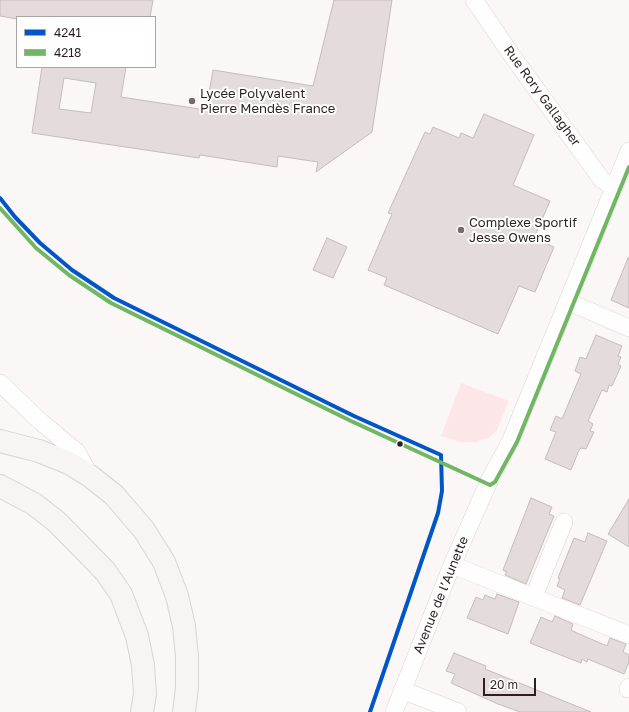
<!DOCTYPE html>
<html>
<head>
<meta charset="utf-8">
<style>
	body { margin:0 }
	#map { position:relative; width:629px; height:712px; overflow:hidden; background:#fbf7f7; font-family:"Golos Text",sans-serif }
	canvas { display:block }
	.legend { position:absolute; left:16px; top:16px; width:140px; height:52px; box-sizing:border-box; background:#fff; border:1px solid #aba5a6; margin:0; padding:5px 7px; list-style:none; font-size:12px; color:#2d1f21 }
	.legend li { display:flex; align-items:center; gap:8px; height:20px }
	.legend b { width:20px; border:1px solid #aba5a6 }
	.scale { position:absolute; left:483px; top:678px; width:53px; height:18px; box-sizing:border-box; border:2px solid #2d1f21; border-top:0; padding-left:5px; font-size:12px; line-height:14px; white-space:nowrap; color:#2d1f21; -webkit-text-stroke:3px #fff; paint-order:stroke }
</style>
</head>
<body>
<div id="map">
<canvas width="629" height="712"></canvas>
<ul class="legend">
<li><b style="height:5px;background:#0055c8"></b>4241</li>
<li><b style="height:5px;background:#71b663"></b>4218</li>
</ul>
<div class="scale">20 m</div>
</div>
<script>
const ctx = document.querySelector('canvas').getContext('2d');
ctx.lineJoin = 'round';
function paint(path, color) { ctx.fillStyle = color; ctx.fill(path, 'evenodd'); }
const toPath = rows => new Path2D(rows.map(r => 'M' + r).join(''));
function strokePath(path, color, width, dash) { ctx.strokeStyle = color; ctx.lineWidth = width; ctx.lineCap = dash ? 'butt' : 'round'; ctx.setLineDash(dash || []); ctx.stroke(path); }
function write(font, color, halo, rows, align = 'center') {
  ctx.font = font + ' "Golos Text",sans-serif'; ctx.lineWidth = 4; ctx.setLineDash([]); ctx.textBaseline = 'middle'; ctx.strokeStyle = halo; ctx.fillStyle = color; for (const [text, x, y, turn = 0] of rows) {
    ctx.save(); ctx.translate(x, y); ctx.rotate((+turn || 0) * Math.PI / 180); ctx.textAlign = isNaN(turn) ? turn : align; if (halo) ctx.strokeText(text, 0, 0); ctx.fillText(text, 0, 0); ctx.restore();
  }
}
paint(toPath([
	[461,383,509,401,497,430,490,437,476,442,460,442,441,436]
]), '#fce6e8');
const building = toPath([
	[0,0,153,0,150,17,17,17,17,19,0,16,0,0],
	[334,0,392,0,372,132,316,172,318,162,278,156,277,167,200,155,199,158,32,133,42,67,126,67,121,97,206,110,213,70,313,86,334,0],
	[64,78,96,83,91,113,59,109,64,78],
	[484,114,534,135,513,185,550,201,534,238,554,247,535,292,519,286,498,334,384,285,387,278,368,270,392,214,388,213,425,132,430,134,433,127,459,138,461,133,473,138,484,114],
	[327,238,347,247,333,278,313,270,327,238],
	[628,258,629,258,629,308,611,300,628,258],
	[596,335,622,346,618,356,621,357,618,364,621,366,612,386,609,385,607,392,602,390,588,421,593,424,590,431,594,432,586,449,581,448,579,450,571,470,545,459,556,432,550,430,556,416,562,419,581,374,575,371,580,357,586,359,596,335],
	[531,498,552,507,549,514,554,516,526,584,505,575,507,572,503,570,531,498],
	[629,499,629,547,608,534,629,499],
	[588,533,607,541,580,605,562,598,565,590,557,586,560,579,558,578,574,538,585,542,588,533],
	[497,594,519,602,508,634,467,618,476,597,483,600,485,595,495,599,497,594],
	[555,616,573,624,571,630,577,633,607,646,610,638,626,644,623,652,629,655,629,662,624,674,588,659,587,662,582,659,581,663,530,643,541,617,552,622,555,616],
	[454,653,486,666,485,669,591,712,520,712,498,704,451,683,455,674,446,671,454,653]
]);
paint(building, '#e4dbdc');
strokePath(building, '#c5bcbc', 1);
const street = toPath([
	[474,0,513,57,602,180,614,187],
	[569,302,629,328],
	[0,383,41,422,77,452,90,476],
	[452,565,629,635],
	[534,596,564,522],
	[628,689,629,687],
	[402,690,458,712],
	[394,712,452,565,490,479,511,440,629,151]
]);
const primary = toPath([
	[0,441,39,451,69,463,90,476,114,495,144,530,164,562,177,596,184,626,187,656,187,688,184,712],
	[0,486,34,504,57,522,105,571,121,594,137,636,143,665,145,694,142,712]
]);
strokePath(street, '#ddd3d5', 18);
strokePath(primary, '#d8d3d4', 24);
strokePath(street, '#fefefe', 17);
strokePath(primary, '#f8f4f4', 22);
strokePath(toPath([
	[0,198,15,217,40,243,72,270,114,298,354,416,441,455],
	[370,712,438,513,442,491,441,455]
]), '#0055c8', 4);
strokePath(toPath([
	[0,208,36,248,69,275,111,303,351,421,490,485,495,482,517,442,629,167]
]), '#71b663', 4);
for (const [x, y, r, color] of [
	[192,101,4,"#756b6c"],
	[461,230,4,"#756b6c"],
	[400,444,3.5,"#2d1f21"]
]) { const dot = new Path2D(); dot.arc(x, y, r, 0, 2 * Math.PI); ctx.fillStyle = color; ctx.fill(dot); strokePath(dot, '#fff', 1.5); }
write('13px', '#2d1f21', '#fff', [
	["Lycée Polyvalent",200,94],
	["Pierre Mendès France",200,109],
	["Complexe Sportif",469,223],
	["Jesse Owens",469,238]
], 'left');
write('13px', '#2d1f21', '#fff', [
	["Rue Rory Gallagher",542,96,54],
	["Avenue de l’Aunette",441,595,-68]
]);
</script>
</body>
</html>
